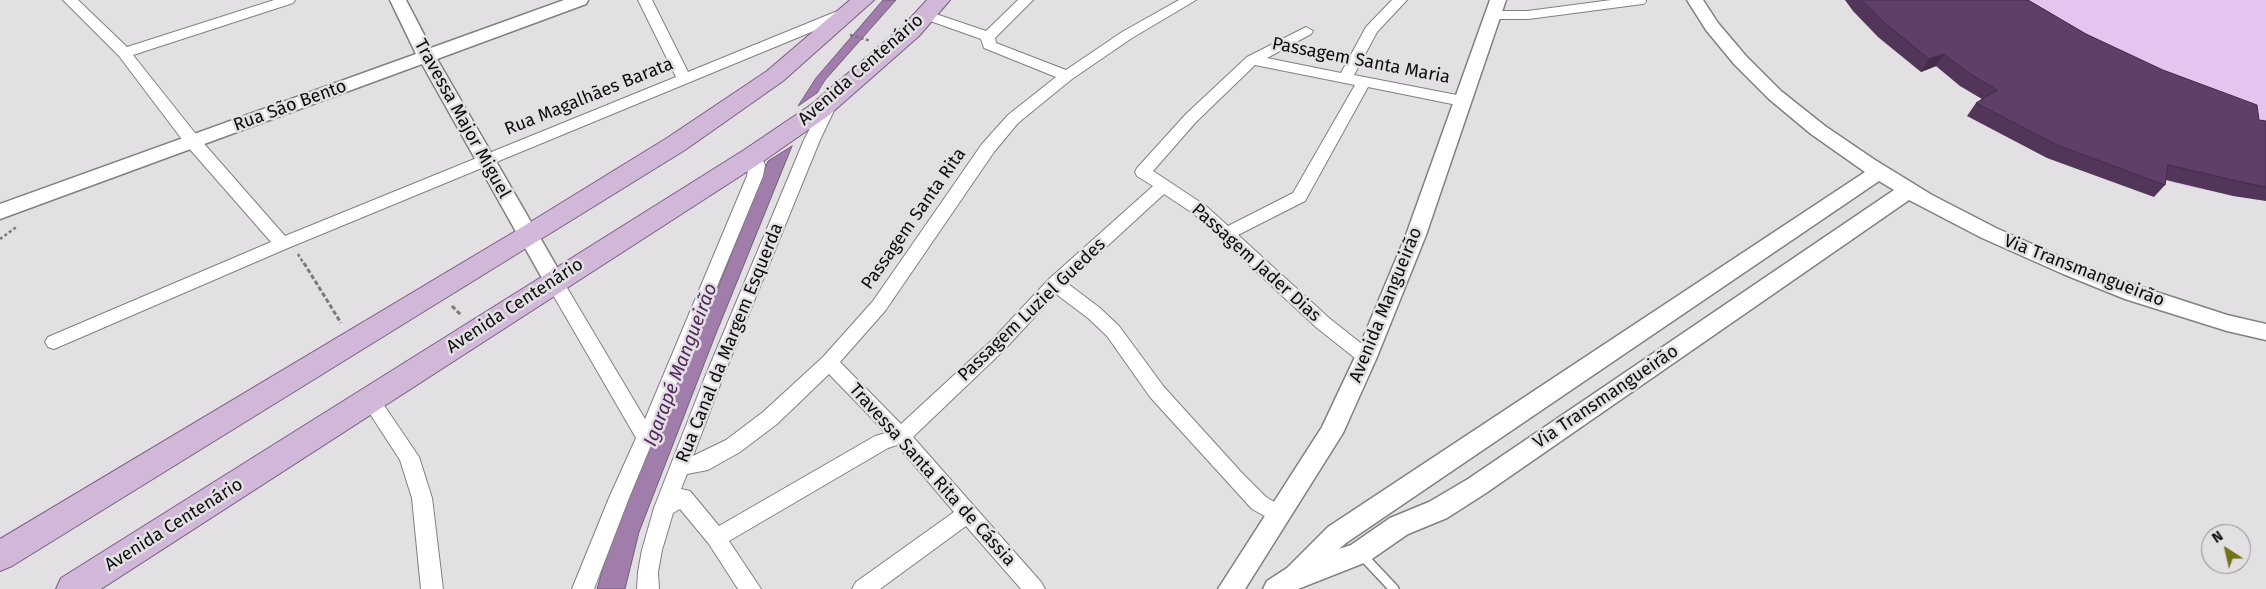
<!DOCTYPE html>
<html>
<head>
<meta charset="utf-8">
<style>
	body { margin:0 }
	#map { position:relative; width:2266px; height:589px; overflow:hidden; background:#e3e0e4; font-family:"Fira Sans",sans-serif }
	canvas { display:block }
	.north { position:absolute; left:2201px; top:524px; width:50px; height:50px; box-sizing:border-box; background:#e3e0e4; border:1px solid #8d8b8e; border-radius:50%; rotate:325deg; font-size:14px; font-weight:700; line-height:20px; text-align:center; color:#0c0c0d }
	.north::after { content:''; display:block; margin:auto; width:18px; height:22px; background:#747216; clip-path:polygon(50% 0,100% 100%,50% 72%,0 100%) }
</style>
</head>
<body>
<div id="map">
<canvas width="2266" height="589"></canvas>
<div class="north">N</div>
</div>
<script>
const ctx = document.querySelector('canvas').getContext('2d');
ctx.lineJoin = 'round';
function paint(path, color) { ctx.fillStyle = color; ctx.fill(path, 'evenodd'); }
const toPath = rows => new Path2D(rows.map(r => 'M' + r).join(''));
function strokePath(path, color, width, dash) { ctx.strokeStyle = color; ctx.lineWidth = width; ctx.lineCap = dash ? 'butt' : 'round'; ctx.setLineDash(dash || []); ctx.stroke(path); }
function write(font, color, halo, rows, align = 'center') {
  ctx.font = font + ' "Fira Sans",sans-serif'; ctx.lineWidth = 5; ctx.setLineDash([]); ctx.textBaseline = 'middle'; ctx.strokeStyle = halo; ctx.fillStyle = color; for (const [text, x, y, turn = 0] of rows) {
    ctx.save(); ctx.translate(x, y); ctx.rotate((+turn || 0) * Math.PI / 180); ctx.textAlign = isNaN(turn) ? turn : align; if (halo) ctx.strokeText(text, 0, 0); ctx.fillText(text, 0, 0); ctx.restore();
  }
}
paint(toPath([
	[1845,0,2266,0,2266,201,2185,186,2157,178,2154,197,2047,158,1967,116,1988,103,1960,86,1936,67,1921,72,1878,37,1853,11]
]), '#e5c4ef');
const water = toPath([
	[883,0,896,0,825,80,817,93,798,106,816,78,883,0],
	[792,146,715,336,639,532,625,589,597,589,613,532,713,301,768,161,792,146]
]);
paint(water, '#a07daa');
strokePath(water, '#745b7b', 1);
const serviceFar1 = toPath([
	[1493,15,1528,15,1642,0]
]);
const service = toPath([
	[1360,553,1394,589]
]);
const minor = toPath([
	[63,0,78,0,127,47,274,0,295,0,293,3,133,55,199,138,285,236,676,77,638,0,652,0,688,72,840,10,845,9,852,13,850,16,288,248,54,349,48,347,45,342,48,337,271,242,187,146,119,56,63,0],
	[1018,0,1033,0,995,38,996,43,1066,70,1122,32,1179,0,1196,0,1132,38,1072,79,1018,123,994,152,885,311,840,362,901,424,992,340,1049,279,1153,186,1137,176,1135,172,1137,168,1186,114,1247,57,1306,27,1313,31,1311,34,1267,58,1341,73,1366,27,1392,0,1407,0,1377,32,1354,75,1462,96,1467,98,1470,101,1467,104,1462,106,1368,87,1305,201,1238,235,1329,318,1372,352,1375,357,1372,362,1366,364,1360,362,1317,328,1194,214,1164,194,1067,283,1100,308,1119,326,1164,387,1242,473,1266,497,1286,509,1289,515,1286,521,1279,524,1252,509,1150,397,1107,336,1088,318,1056,294,1004,350,913,437,1041,582,1045,589,1021,589,966,526,880,589,852,589,856,582,954,512,897,445,888,448,729,541,761,589,738,589,709,544,680,509,673,513,662,550,658,572,659,589,637,589,638,572,642,550,654,508,705,377,804,140,825,99,835,99,838,102,820,140,723,377,693,456,726,440,763,412,823,357,873,301,982,144,1008,115,1056,77,984,48,981,39,922,18,920,15,927,11,986,31,1018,0],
	[1255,65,1355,85,1293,193,1228,226,1206,206,1153,171,1196,122,1255,65],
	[829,374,886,433,875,436,719,526,690,491,681,489,687,474,708,470,740,452,777,424,829,374],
	[753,151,759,152,765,165,763,176,629,498,594,589,572,589,609,498,636,438,545,281,548,276,554,275,560,276,645,419,747,176,749,165,745,156,747,152,753,151],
	[370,392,377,395,419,457,432,498,443,589,421,589,412,498,400,460,361,400,363,395,370,392]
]);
const tertiary = toPath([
	[390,0,406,0,431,48,564,0,588,0,586,4,437,59,565,281,561,287,554,289,547,287,422,64,0,219,0,204,416,54,390,0],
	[1490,0,1506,0,1426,235,1377,357,1343,433,1245,589,1218,589,1322,427,1355,357,1406,235,1490,0],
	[1687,0,1703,0,1718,23,1746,56,1781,91,1825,126,1875,160,1932,195,1996,228,2077,264,2141,287,2227,315,2266,324,2266,340,2227,331,2125,299,2063,274,1982,238,1909,200,1486,493,1447,518,1408,534,1369,561,1298,589,1263,589,1267,581,1287,568,1328,527,1865,172,1811,134,1769,99,1734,64,1706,30,1687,0],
	[1879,181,1894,190,1468,479,1429,502,1390,518,1351,545,1339,549,1346,543,1879,181]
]);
const primary = toPath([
	[850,0,874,0,783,81,685,150,12,566,0,571,0,539,519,229,667,138,767,71,850,0],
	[927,0,950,0,919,36,828,116,762,162,101,589,56,589,61,578,744,150,812,104,903,26,927,0]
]);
strokePath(serviceFar1, '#827f82', 10);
strokePath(service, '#827f82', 12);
strokePath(minor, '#827f82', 2);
strokePath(tertiary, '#827f82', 3);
strokePath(primary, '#785d81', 2);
strokePath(toPath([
	[850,35,871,41],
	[0,239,18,226],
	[298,254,304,264]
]), '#79787a', 2.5, [3, 2.5]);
strokePath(toPath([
	[304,263,341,323],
	[452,306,462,316]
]), '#79787a', 3, [4.5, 2.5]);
strokePath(serviceFar1, '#fff', 8);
strokePath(service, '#fff', 9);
paint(minor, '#fff');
paint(tertiary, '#fff');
paint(primary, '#d1b8d9');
paint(toPath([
	[1845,0,2028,0,2086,34,2259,120,2266,121,2266,201,2233,196,2166,180,2165,185,2154,197,2047,158,1967,116,1976,103,1982,99,1960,86,1936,66,1921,72,1878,37,1853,11]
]), '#523659');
paint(toPath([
	[1944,54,1936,66,1921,72,1929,59]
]), '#422c49');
const building = toPath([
	[1861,0,2028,0,2086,34,2163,70,2257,105,2259,120,2266,121,2266,187,2246,183,2168,165,2165,185,2057,145,1976,103,1997,90,1969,73,1944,54,1929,59,1886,24,1861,0]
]);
paint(building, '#5f3f68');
strokePath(building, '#422c49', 1);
write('18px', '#0c0c0d', '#e3e0e4', [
	["Passagem Santa Maria",1361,61,11],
	["Avenida Centenário",861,70,-41],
	["Rua Magalhães Barata",589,97,-22],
	["Rua São Bento",290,106,-20],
	["Travessa Major Miguel",462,119,61],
	["Passagem Santa Rita",914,219,-55],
	["Passagem Jader Dias",1256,263,42],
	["Via Transmangueirão",2084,271,21],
	["Avenida Mangueirão",1386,305,-68],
	["Avenida Centenário",515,306,-33],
	["Passagem Luziel Guedes",1032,310,-44],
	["Rua Canal da Margem Esquerda",730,343,-68],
	["Via Transmangueirão",1606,397,-34],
	["Travessa Santa Rita de Cássia",932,475,48],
	["Avenida Centenário",174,525,-32]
]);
write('italic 19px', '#542761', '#e3e0e4', [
	["Igarapé Mangueirão",681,365,-69]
]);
</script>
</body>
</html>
